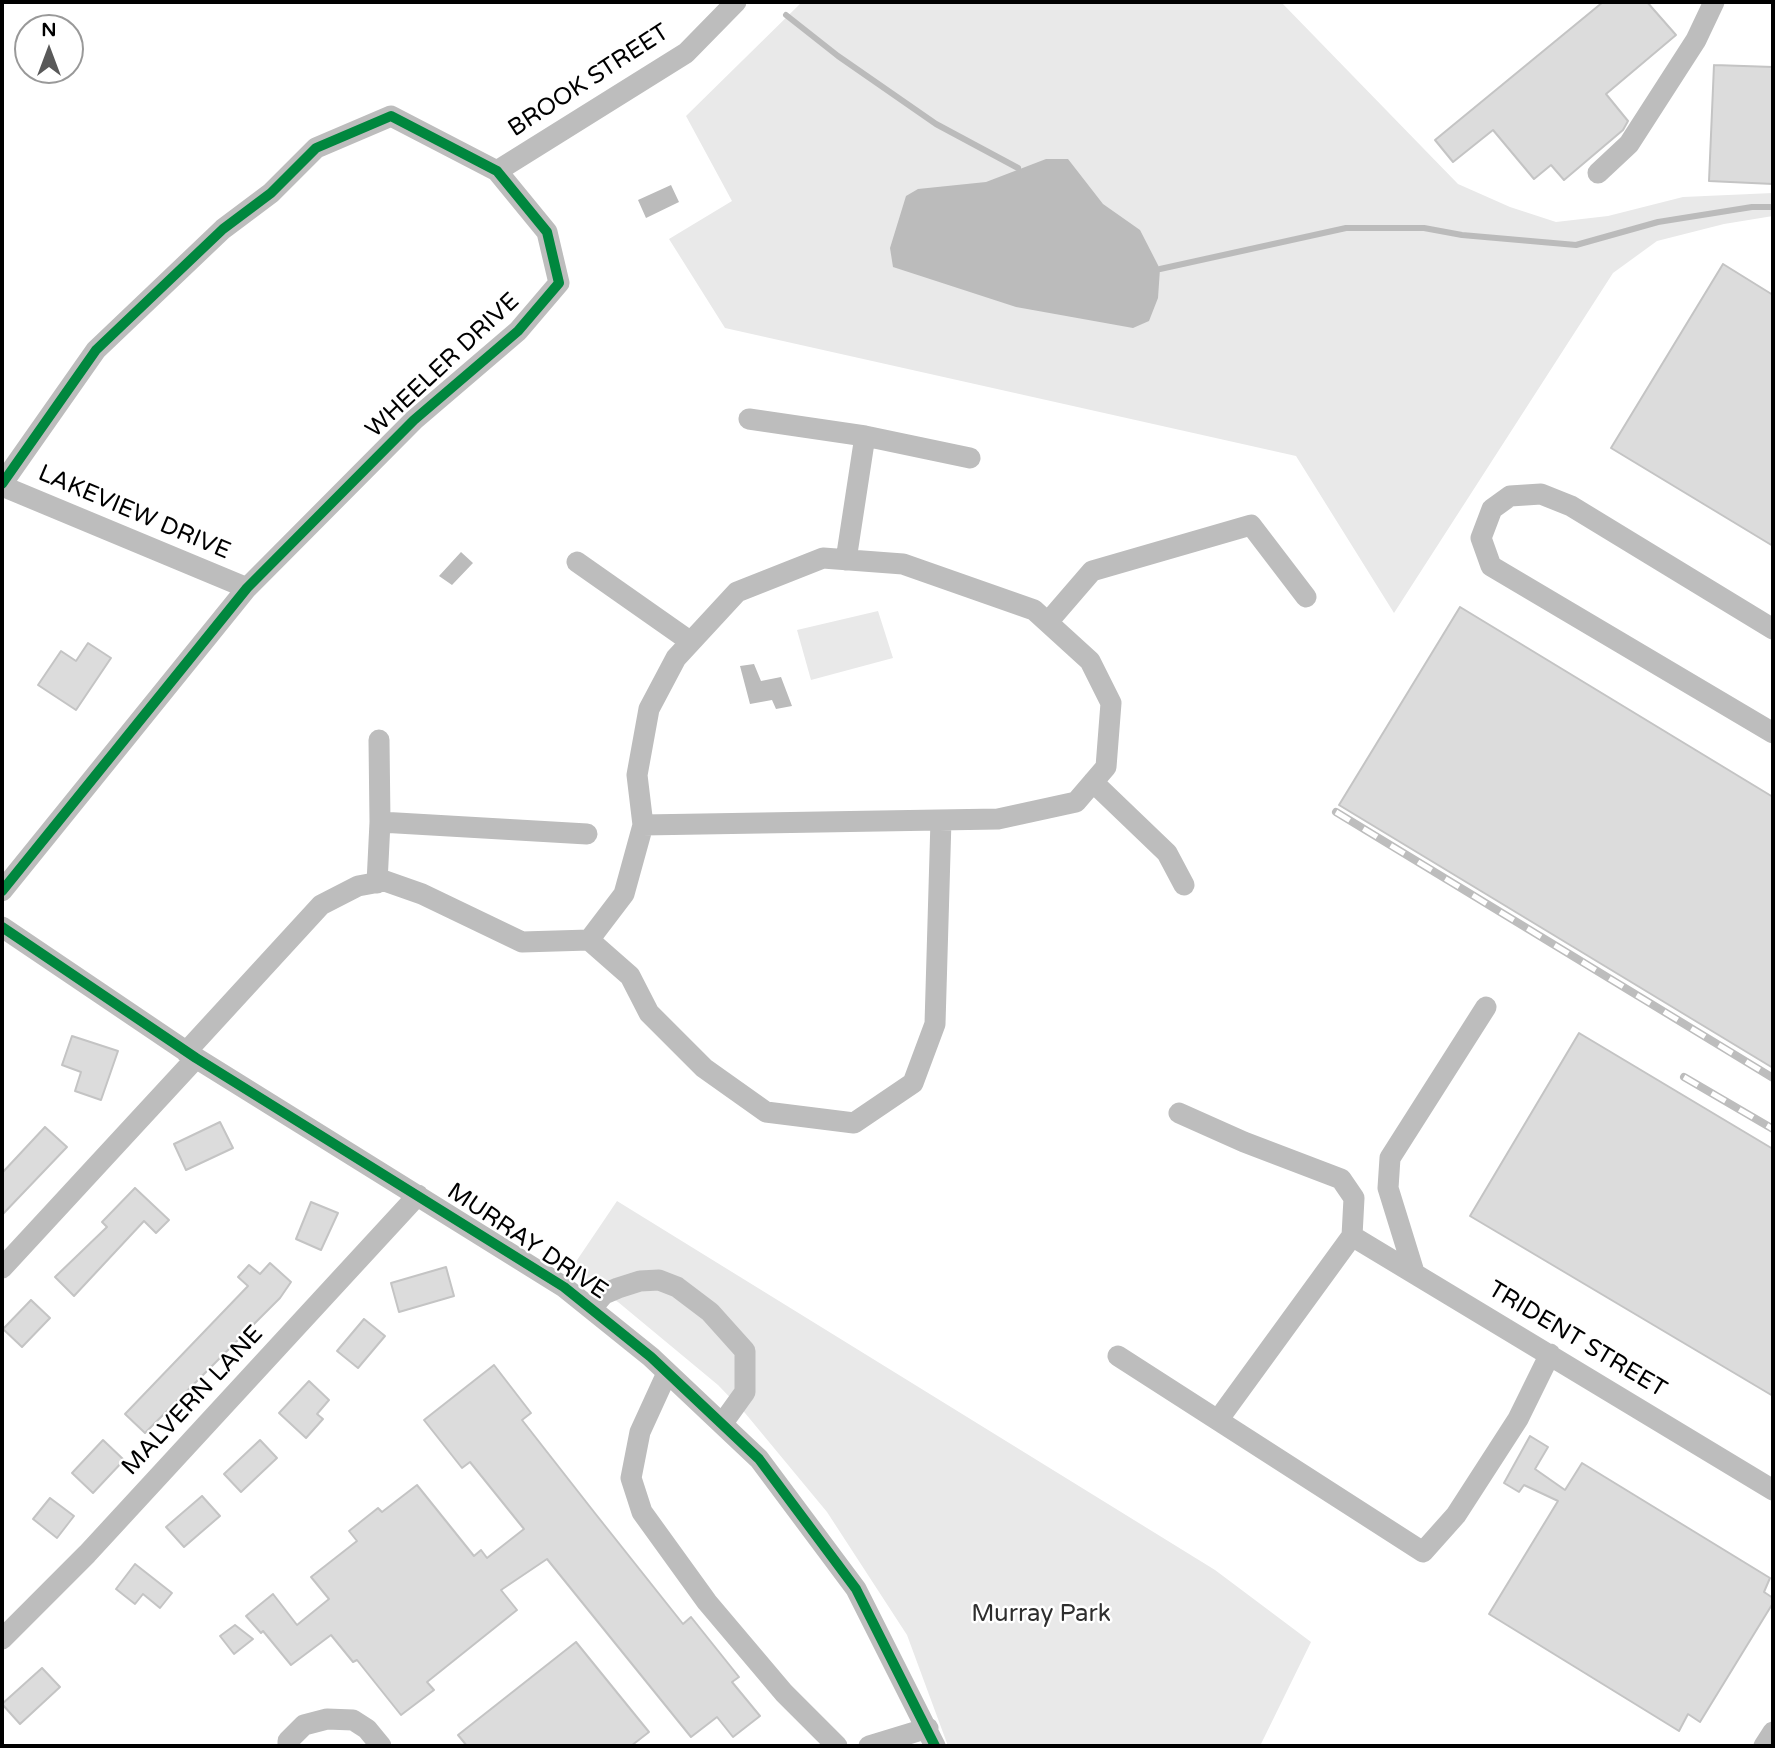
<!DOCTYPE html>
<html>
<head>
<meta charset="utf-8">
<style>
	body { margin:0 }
	#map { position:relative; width:1775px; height:1748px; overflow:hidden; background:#fff; font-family:"Varela Round",sans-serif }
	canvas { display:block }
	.frame { position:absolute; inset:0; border:4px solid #000; pointer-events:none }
	.north { position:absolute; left:14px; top:14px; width:70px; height:70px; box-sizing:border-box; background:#fff; border:2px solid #999; border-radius:50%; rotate:0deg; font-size:19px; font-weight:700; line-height:28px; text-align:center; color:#000 }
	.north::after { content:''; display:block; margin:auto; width:24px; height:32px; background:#595959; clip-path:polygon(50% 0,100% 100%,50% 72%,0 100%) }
</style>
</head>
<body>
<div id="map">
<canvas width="1775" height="1748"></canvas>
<div class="frame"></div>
<div class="north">N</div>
</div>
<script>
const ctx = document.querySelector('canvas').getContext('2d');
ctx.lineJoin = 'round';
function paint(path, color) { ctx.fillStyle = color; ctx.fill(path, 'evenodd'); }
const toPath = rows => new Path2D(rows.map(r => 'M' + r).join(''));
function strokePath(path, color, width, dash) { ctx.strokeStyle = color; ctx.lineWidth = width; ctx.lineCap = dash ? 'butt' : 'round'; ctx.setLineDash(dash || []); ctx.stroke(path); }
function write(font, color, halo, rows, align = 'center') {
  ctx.font = font + ' "Varela Round",sans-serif'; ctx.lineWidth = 5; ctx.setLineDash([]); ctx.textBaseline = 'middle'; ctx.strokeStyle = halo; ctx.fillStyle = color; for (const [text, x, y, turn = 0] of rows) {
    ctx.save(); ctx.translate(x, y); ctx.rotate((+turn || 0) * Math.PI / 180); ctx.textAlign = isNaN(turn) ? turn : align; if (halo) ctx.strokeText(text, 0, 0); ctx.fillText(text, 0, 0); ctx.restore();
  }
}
paint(toPath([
	[802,2,1281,2,1458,184,1510,207,1556,222,1608,216,1683,197,1773,193,1773,216,1724,224,1657,241,1613,273,1394,613,1296,456,725,328,669,239,732,201,686,116],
	[878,611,893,658,811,680,797,630],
	[617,1201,1215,1570,1311,1642,1260,1746,948,1746,907,1635,827,1512,745,1413,718,1385,618,1302,569,1272]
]), '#e9e9e9');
paint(toPath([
	[1046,159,1068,159,1103,204,1140,230,1160,269,1158,298,1149,321,1133,328,1016,307,893,267,890,248,906,196,918,189,986,182],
	[671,185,679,202,646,218,638,200],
	[461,552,473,563,452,585,439,576],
	[754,664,761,681,781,677,792,706,776,709,772,700,750,704,740,666]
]), '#bbb');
strokePath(toPath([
	[786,15,838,56,936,124,1018,168],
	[1160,269,1346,228,1424,228,1462,235,1576,245,1658,222,1752,207,1773,207]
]), '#bbb', 6);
const building = toPath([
	[1603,2,1647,2,1676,35,1606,94,1628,121,1623,130,1564,180,1551,165,1534,179,1493,130,1453,162,1435,140,1603,2],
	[1714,65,1773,67,1773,184,1709,181,1714,65],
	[1723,264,1773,295,1773,546,1611,448,1723,264],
	[1460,607,1773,797,1773,1068,1339,805,1460,607],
	[88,643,111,658,76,710,38,685,61,651,76,661,88,643],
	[1579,1033,1773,1149,1773,1396,1470,1216,1579,1033],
	[72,1036,118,1051,101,1100,75,1091,81,1072,62,1065,72,1036],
	[220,1122,233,1148,186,1170,174,1144,220,1122],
	[45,1127,67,1147,2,1215,2,1173,45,1127],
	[135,1188,169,1220,156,1233,144,1221,74,1296,55,1277,107,1227,102,1222,135,1188],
	[311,1202,338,1213,321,1250,296,1239,311,1202],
	[270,1263,291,1282,280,1298,145,1433,125,1414,248,1286,238,1277,249,1265,260,1274,270,1263],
	[446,1267,454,1296,399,1312,391,1283,446,1267],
	[31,1300,50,1318,22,1347,3,1329,31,1300],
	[364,1319,385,1336,358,1368,337,1351,364,1319],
	[494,1365,531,1413,522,1420,594,1512,683,1624,691,1617,739,1677,732,1682,760,1716,733,1737,717,1717,691,1737,547,1559,501,1590,517,1610,427,1682,434,1690,401,1715,357,1660,353,1662,331,1635,291,1665,263,1631,261,1633,246,1616,273,1594,297,1625,329,1599,311,1577,357,1541,349,1531,378,1508,382,1512,417,1485,474,1556,481,1550,487,1558,524,1529,470,1462,462,1468,424,1420,494,1365],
	[309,1381,329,1400,317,1414,323,1419,306,1438,279,1413,309,1381],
	[1530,1436,1548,1447,1535,1469,1565,1490,1582,1463,1770,1578,1764,1592,1773,1598,1773,1603,1700,1722,1688,1714,1679,1731,1489,1614,1558,1501,1524,1485,1519,1492,1504,1483,1530,1436],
	[103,1440,124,1460,93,1493,72,1473,103,1440],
	[260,1440,277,1458,241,1492,224,1474,260,1440],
	[202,1496,220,1516,184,1547,166,1527,202,1496],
	[50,1498,74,1516,57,1538,33,1519,50,1498],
	[135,1564,172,1593,160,1608,143,1594,135,1604,116,1589,135,1564],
	[235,1625,253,1639,234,1654,220,1636,235,1625],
	[576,1642,649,1732,631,1746,467,1746,458,1735,576,1642],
	[42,1668,60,1687,20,1724,2,1704,42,1668]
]);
paint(building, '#dcdcdc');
strokePath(building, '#c4c4c4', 2);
strokePath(toPath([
	[497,171,686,53,736,2],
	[1598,173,1629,144,1696,40,1714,2],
	[749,419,865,436],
	[2,484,96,350,223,229,271,193,316,148,391,116,497,171,547,232,559,283,518,331,414,420,247,588,2,891],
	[2,486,247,588],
	[823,558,903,564,1034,610,1090,661,1111,703,1106,767,1076,802,998,819,643,825,637,775,649,709,676,658,737,592,823,558],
	[846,560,865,436,970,458],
	[577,562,691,642],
	[1048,622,1092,571,1251,525,1306,597],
	[1773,629,1571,506,1541,494,1510,496,1492,509,1481,538,1491,566,1773,733],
	[379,740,380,822],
	[1093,782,1167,853,1184,885],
	[377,883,380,822,587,834],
	[2,927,196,1058,564,1287,651,1357,759,1459,856,1589,935,1746],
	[589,940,624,894,643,825],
	[186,1052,321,905,358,886,385,881,422,894,522,942,589,940,630,976,649,1013,704,1068,766,1112,854,1123,913,1083,935,1024,941,820],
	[1179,1113,1244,1142,1341,1179,1354,1198,1352,1236,1218,1420],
	[1352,1236,1773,1490],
	[2,1268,196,1058],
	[1414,1272,1388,1188,1390,1158,1486,1007],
	[592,1308,604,1294,618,1288,640,1281,659,1280,677,1287,710,1312,745,1351,745,1392,722,1424],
	[1118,1356,1423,1552,1456,1515,1518,1419,1550,1354],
	[667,1373,640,1432,631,1478,642,1512,707,1602,784,1693,837,1746],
	[2,1639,87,1554,418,1195],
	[288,1746,288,1741,304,1725,327,1719,353,1720,367,1729,381,1746],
	[869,1746,928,1728],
	[1764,1746,1773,1732]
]), '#bdbdbd', 21);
const rail = toPath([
	[1336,812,1773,1078],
	[1684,1077,1773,1129]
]);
strokePath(rail, '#bdbdbd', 8);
strokePath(rail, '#fff', 5, [16]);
strokePath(toPath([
	[2,484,96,350,223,229,271,193,316,148,391,116,497,171,547,232,559,283,518,331,414,420,247,588,2,891],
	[2,927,196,1058,564,1287,651,1357,759,1459,856,1589,935,1746]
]), '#00873e', 10);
write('24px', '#000', '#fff', [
	["BROOK STREET",589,81,-33],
	["WHEELER DRIVE",443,366,-43],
	["LAKEVIEW DRIVE",134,513,23],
	["MURRAY DRIVE",527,1242,34],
	["TRIDENT STREET",1577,1340,31],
	["MALVERN LANE",193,1401,-47]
]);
write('24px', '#2e2e2e', '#fff', [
	["Murray Park",1041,1615]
]);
</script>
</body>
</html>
